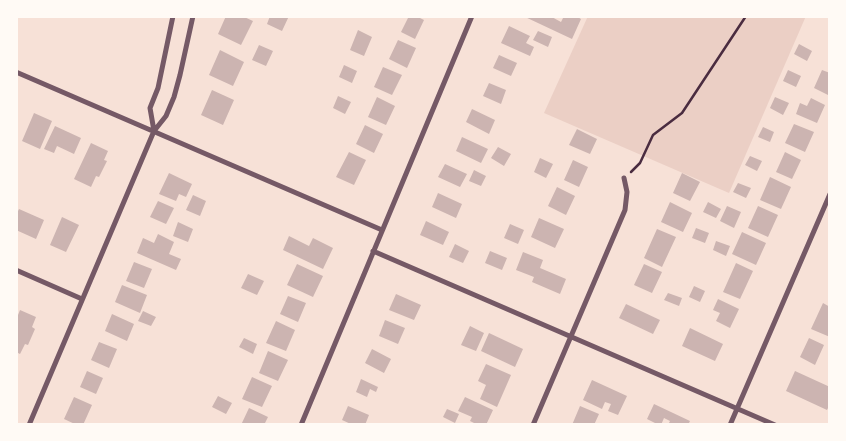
<!DOCTYPE html>
<html>
<head>
<meta charset="utf-8">
<style>
	body { margin:0 }
	#map { position:relative; width:846px; height:441px; overflow:hidden; background:#f7e1d7; font-family:"Noto Sans",sans-serif }
	canvas { display:block }
	.frame { position:absolute; inset:0; border:18px solid #fffaf5; pointer-events:none }
</style>
</head>
<body>
<div id="map">
<canvas width="846" height="441"></canvas>
<div class="frame"></div>
</div>
<script>
const ctx = document.querySelector('canvas').getContext('2d');
ctx.lineJoin = 'round';
function paint(path, color) { ctx.fillStyle = color; ctx.fill(path, 'evenodd'); }
const toPath = rows => new Path2D(rows.map(r => 'M' + r).join(''));
function strokePath(path, color, width, dash) { ctx.strokeStyle = color; ctx.lineWidth = width; ctx.lineCap = dash ? 'butt' : 'round'; ctx.setLineDash(dash || []); ctx.stroke(path); }
paint(toPath([
	[588,16,806,16,729,193,544,113]
]), '#ebcfc5');
paint(toPath([
	[226,16,242,16,253,21,241,45,218,34],
	[270,16,289,16,282,31,267,24],
	[409,16,416,16,424,20,415,39,401,32],
	[523,16,550,16,561,22,564,16,576,16,581,19,572,39],
	[509,26,530,36,526,43,534,47,530,56,501,43],
	[358,30,372,37,364,56,350,50],
	[538,31,552,37,548,47,533,40],
	[398,40,416,48,407,68,389,59],
	[799,44,812,51,807,61,794,54],
	[259,45,273,51,266,66,252,60],
	[220,50,244,62,233,86,209,75],
	[499,55,517,63,511,76,493,68],
	[344,65,357,71,352,83,339,77],
	[383,67,402,75,392,95,374,87],
	[788,70,801,76,796,87,783,81],
	[822,70,830,73,830,96,814,88],
	[489,83,506,90,501,104,483,96],
	[212,90,234,100,223,125,201,115],
	[338,96,351,102,345,114,333,108],
	[377,97,395,106,386,125,368,117],
	[775,97,789,103,783,115,770,108],
	[811,98,825,105,817,123,796,114,800,103,807,106],
	[472,109,495,120,489,134,466,122],
	[34,113,52,121,40,149,22,141],
	[794,124,814,132,805,152,785,143],
	[365,125,383,134,374,153,356,144],
	[55,126,81,138,74,154,57,146,54,153,44,149],
	[763,127,774,132,770,142,758,137],
	[577,129,597,139,590,154,569,145],
	[462,137,488,149,481,163,456,151],
	[91,143,108,151,104,160,107,161,99,177,96,176,91,187,74,179],
	[498,147,511,154,504,166,491,158],
	[349,152,366,160,354,185,336,177],
	[785,152,801,160,792,179,776,172],
	[750,156,762,161,757,171,745,165],
	[540,158,553,164,546,178,534,172],
	[573,160,588,167,579,187,564,180],
	[445,164,467,174,460,187,438,177],
	[474,170,486,176,481,186,469,181],
	[169,173,192,184,186,197,179,194,176,201,159,194],
	[682,173,700,182,690,201,673,193],
	[770,177,791,187,781,209,760,200],
	[738,183,751,188,746,198,733,192],
	[557,187,575,196,566,215,548,206],
	[438,193,462,204,456,218,432,207],
	[193,195,206,201,200,216,186,210],
	[158,201,174,208,166,224,150,217],
	[670,202,692,213,683,232,661,222],
	[708,202,721,209,716,218,703,212],
	[727,206,741,212,734,228,720,221],
	[758,206,778,215,768,237,748,228],
	[19,209,44,220,36,239,16,230,16,215],
	[62,217,79,225,66,252,50,245],
	[539,218,564,229,555,248,531,237],
	[426,221,449,232,443,245,420,235],
	[178,222,193,229,188,242,173,236],
	[510,224,524,230,518,244,504,238],
	[696,228,709,233,705,243,692,238],
	[657,229,676,237,662,267,644,258],
	[742,232,766,243,756,265,732,254],
	[158,234,174,242,169,254,181,259,176,270,137,253,143,238,154,243],
	[289,236,309,246,313,238,333,248,323,269,283,250],
	[716,241,730,246,726,256,713,250],
	[455,244,469,251,463,263,449,257],
	[490,251,507,258,502,270,485,263],
	[523,252,543,260,540,268,566,279,560,294,532,282,534,277,516,270],
	[134,262,152,269,144,288,126,281],
	[736,263,753,271,740,299,723,292],
	[297,264,323,276,313,297,287,285],
	[644,264,662,272,652,293,634,285],
	[248,274,264,281,257,295,241,288],
	[122,285,147,295,140,313,115,302],
	[694,286,705,291,700,302,689,297],
	[668,293,682,298,679,306,664,300],
	[396,294,421,305,414,320,389,310],
	[288,296,306,303,298,322,280,314],
	[718,299,739,309,730,328,716,321,720,313,713,310],
	[823,303,830,307,830,337,811,329],
	[626,304,660,320,653,334,619,318],
	[20,310,36,317,32,327,35,329,28,345,25,344,20,354,16,352,16,320],
	[143,311,156,317,151,326,138,321],
	[112,314,134,324,127,341,105,331],
	[385,320,405,328,398,344,379,336],
	[276,321,295,330,286,351,266,343],
	[470,326,484,333,476,351,461,345],
	[690,328,723,344,715,361,682,346],
	[489,333,523,349,515,367,481,351],
	[244,338,257,344,253,354,239,347],
	[809,338,824,345,815,365,800,357],
	[99,342,117,349,109,368,91,360],
	[372,349,391,359,384,373,365,363],
	[268,351,288,360,278,381,259,373],
	[486,364,511,375,497,407,480,399,486,385,478,381],
	[87,371,103,378,96,394,80,387],
	[795,371,830,387,830,404,827,410,786,391],
	[252,377,272,386,262,407,242,399],
	[361,379,378,387,376,392,370,389,367,397,356,392],
	[592,380,627,396,618,415,608,411,611,404,605,402,602,409,583,400],
	[218,396,232,403,226,414,212,407],
	[74,397,92,405,83,425,77,425,64,419],
	[465,397,493,410,486,425,478,425,470,421,472,417,458,411],
	[654,404,690,421,688,425,668,425,670,421,664,418,661,425,659,425,647,419],
	[348,406,369,415,365,425,353,425,342,420],
	[580,406,599,414,594,425,572,425],
	[249,408,268,417,264,425,241,425],
	[447,409,459,414,455,423,443,417]
]), '#ccb4b1');
strokePath(toPath([
	[631,172,640,163,653,135,682,113,746,16]
]), '#4a2c40', 2.5);
strokePath(toPath([
	[16,72,382,230],
	[154,131,150,108,158,88,173,16],
	[373,251,775,425],
	[16,270,82,299],
	[29,425,154,131,166,116,174,97,180,75,193,16],
	[301,425,472,16],
	[533,425,625,210,627,192,624,178],
	[730,425,830,194]
]), '#755966', 5);
</script>
</body>
</html>
